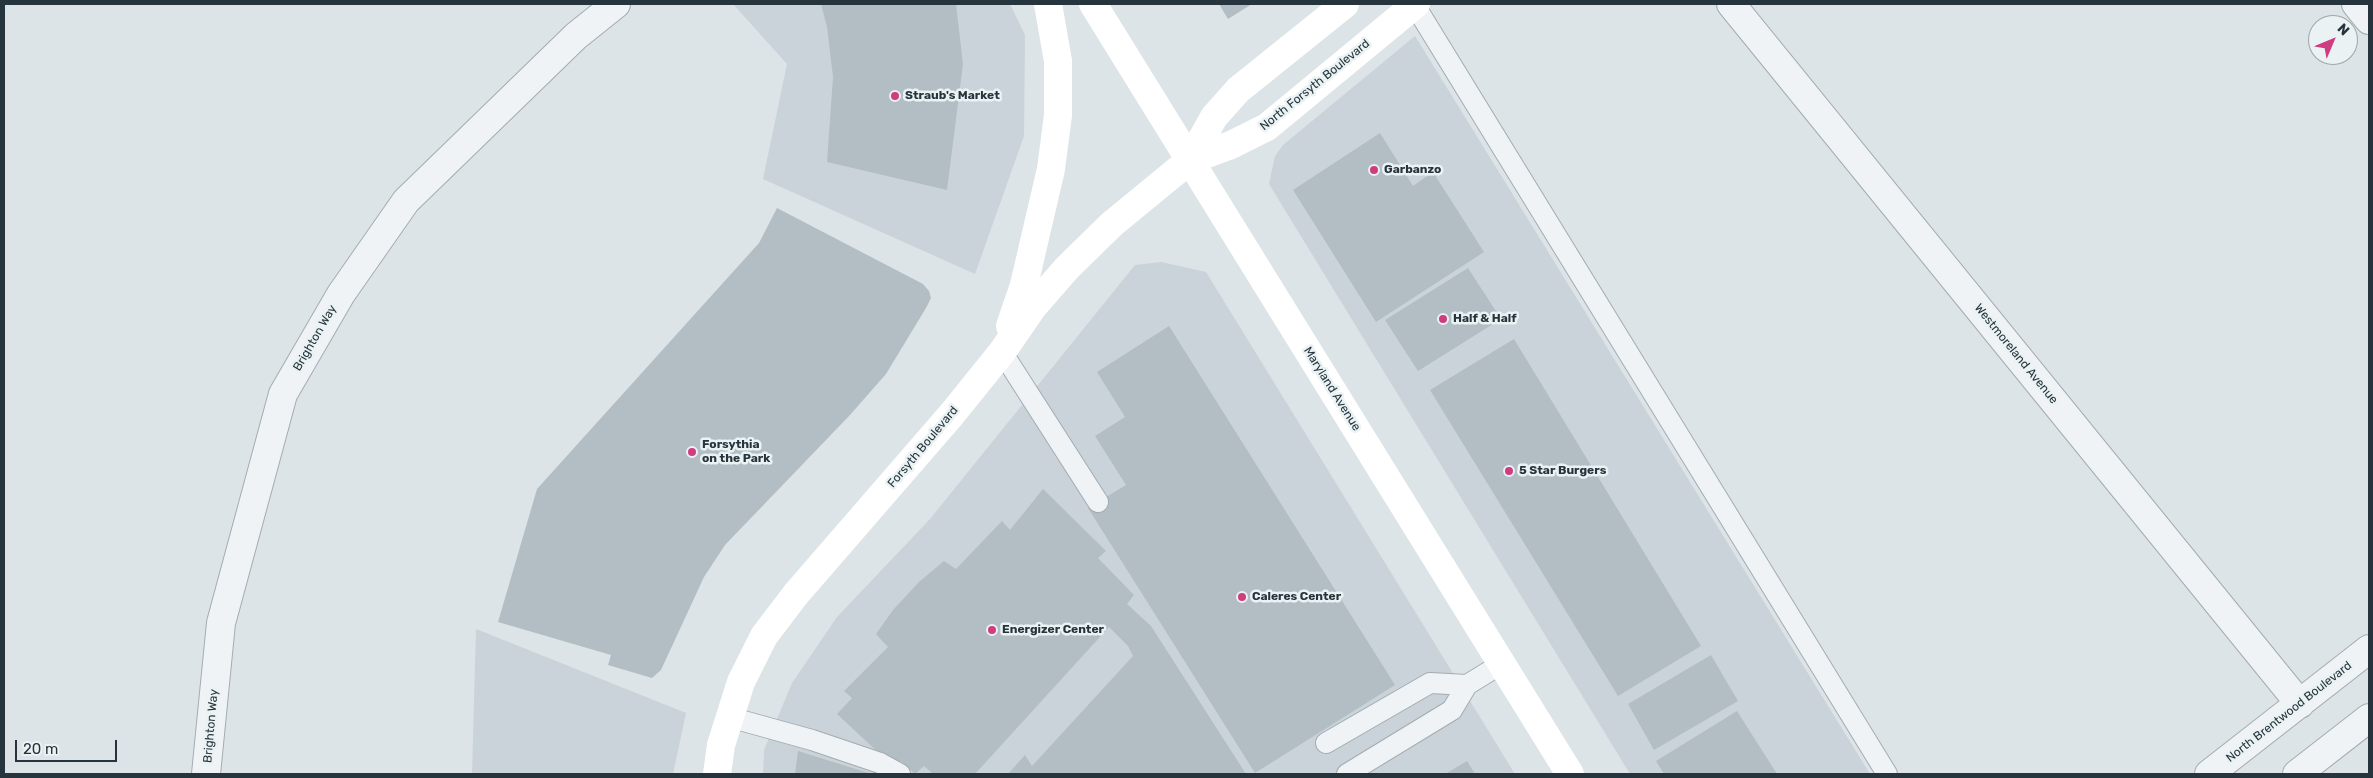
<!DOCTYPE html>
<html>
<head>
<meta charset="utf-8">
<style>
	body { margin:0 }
	#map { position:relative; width:2373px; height:778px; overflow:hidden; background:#dce4e7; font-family:Rubik,sans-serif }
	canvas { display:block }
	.frame { position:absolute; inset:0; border:5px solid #26353d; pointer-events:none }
	.north { position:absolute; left:2308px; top:15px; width:50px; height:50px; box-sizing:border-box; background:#ebf2f4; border:1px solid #9ca6ab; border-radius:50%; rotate:45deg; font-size:14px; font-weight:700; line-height:20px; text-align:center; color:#26353d }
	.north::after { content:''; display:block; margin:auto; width:18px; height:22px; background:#d03c80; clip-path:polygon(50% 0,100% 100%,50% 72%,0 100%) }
	.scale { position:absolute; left:15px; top:740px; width:102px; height:22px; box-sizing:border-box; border:2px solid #26353d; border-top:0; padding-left:6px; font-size:15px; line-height:18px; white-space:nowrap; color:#26353d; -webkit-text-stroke:4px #ebf2f4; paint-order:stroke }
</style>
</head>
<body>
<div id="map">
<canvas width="2373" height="778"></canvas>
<div class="frame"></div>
<div class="north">N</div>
<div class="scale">20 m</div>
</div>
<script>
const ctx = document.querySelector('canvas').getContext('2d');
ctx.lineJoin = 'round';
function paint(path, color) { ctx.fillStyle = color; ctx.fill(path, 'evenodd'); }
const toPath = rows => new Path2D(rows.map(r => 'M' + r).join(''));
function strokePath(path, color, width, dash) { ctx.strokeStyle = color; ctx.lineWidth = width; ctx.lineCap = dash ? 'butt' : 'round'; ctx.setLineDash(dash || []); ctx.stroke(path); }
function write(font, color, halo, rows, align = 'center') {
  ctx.font = font + ' Rubik,sans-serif'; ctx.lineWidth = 5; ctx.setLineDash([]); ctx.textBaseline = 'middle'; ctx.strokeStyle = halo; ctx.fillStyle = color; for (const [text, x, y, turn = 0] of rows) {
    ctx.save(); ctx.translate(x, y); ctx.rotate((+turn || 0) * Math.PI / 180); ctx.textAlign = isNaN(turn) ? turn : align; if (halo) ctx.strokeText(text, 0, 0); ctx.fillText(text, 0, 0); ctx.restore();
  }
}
paint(toPath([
	[733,4,1010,4,1025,35,1024,136,975,274,763,179,787,64],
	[1415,36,1870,774,1630,774,1269,184,1275,156,1283,145],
	[1161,262,1206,272,1515,774,763,774,764,750,792,683,837,617,930,519,1135,265],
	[476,629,686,713,673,774,472,774]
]), '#cad3d9');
paint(toPath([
	[821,4,956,4,963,64,947,190,827,162,833,77,827,27],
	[1219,4,1252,4,1228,19],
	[1380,133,1413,186,1433,172,1484,252,1376,322,1293,190],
	[777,208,923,284,929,291,931,298,926,308,886,374,850,415,725,545,704,577,661,670,652,678,608,665,611,655,498,622,537,489,759,243],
	[1468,268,1501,319,1418,371,1385,320],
	[1169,326,1395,685,1255,773,1088,508,1126,485,1095,436,1125,417,1097,372],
	[1514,339,1701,646,1618,696,1430,390],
	[1043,489,1106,551,1098,558,1134,595,1127,604,1151,626,1246,774,1008,774,1025,755,1032,766,1133,656,1128,646,1109,627,975,774,933,774,924,766,915,774,901,761,895,768,837,714,852,698,844,691,888,647,876,634,893,610,919,582,944,561,956,569,1002,521,1010,530],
	[1711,655,1738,701,1654,750,1628,704],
	[1737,711,1777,774,1664,774,1656,761],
	[798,751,872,774,795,774],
	[1467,761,1475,774,1445,774]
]), '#b3bec4');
const lane = toPath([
	[1414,4,1887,774],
	[1002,352,1098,502],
	[729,717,812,740,880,763,900,774],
	[1326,743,1430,683,1467,685],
	[1347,774,1452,710,1467,685,1501,664]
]);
const street = toPath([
	[1731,4,2300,704],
	[2356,4,2369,20],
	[206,774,221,623,283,394,341,294,406,201,576,36,616,4],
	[2209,774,2369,649],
	[2297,774,2369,718]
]);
strokePath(lane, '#a2acb1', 22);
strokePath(street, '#a2acb1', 30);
strokePath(lane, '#eff3f5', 20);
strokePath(street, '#eff3f5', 28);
strokePath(toPath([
	[1093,4,1570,774],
	[1190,160,1214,117,1238,90,1345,4],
	[1010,326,1024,285,1051,169,1058,115,1058,61,1048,4],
	[717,774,721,745,741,682,764,636,796,594,952,414,1002,352,1033,307,1067,268,1112,224,1190,160,1231,145,1267,127,1416,4]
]), '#fff', 28);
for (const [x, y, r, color] of [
	[895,96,5,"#d03c80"],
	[1374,170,5,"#d03c80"],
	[1443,319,5,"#d03c80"],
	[692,452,5,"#d03c80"],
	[1509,471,5,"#d03c80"],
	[1242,597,5,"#d03c80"],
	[992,630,5,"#d03c80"]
]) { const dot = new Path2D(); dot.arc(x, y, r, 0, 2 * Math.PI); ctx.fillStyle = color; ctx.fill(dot); strokePath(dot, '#ebf2f4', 2); }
write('12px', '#26353d', '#ebf2f4', [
	["North Forsyth Boulevard",1315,85,-39],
	["Brighton Way",315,338,-60],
	["Westmoreland Avenue",2016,354,51],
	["Maryland Avenue",1332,389,58],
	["Forsyth Boulevard",923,447,-50],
	["North Brentwood Boulevard",2289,712,-38],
	["Brighton Way",211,726,-85]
]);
write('bold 12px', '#26353d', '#ebf2f4', [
	["Straub's Market",905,96],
	["Garbanzo",1384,170],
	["Half & Half",1453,319],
	["Forsythia",702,445],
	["on the Park",702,459],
	["5 Star Burgers",1519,471],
	["Caleres Center",1252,597],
	["Energizer Center",1002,630]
], 'left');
</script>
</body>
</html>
